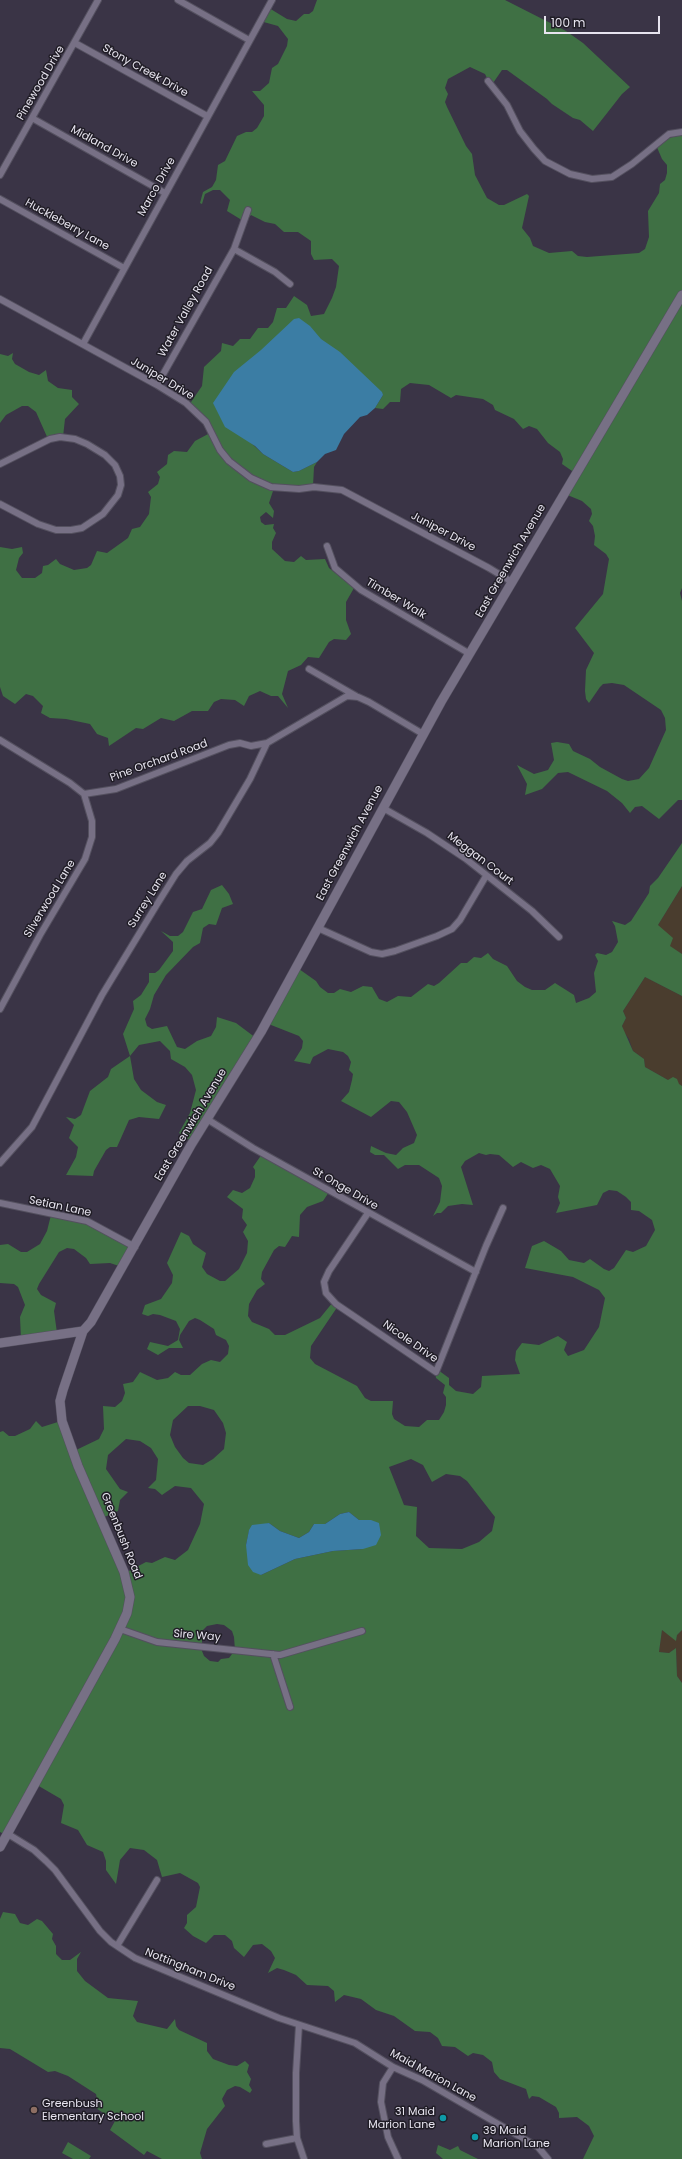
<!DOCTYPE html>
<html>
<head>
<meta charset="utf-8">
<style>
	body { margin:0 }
	#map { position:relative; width:682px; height:2159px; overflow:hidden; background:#3a3446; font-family:Poppins,sans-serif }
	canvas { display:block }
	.scale { position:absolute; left:544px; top:16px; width:116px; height:18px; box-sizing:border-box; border:2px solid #e7e4ef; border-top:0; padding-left:5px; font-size:12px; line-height:14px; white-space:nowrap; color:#e7e4ef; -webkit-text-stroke:3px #201d26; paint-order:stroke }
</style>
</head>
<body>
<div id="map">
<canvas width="682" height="2159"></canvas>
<div class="scale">100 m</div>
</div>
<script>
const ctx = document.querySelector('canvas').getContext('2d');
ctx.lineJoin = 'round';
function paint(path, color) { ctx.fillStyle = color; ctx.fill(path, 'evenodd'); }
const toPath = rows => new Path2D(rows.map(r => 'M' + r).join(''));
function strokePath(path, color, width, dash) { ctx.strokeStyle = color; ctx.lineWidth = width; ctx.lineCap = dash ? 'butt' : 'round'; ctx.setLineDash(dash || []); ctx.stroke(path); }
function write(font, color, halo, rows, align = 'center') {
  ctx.font = font + ' Poppins,sans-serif'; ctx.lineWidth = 3; ctx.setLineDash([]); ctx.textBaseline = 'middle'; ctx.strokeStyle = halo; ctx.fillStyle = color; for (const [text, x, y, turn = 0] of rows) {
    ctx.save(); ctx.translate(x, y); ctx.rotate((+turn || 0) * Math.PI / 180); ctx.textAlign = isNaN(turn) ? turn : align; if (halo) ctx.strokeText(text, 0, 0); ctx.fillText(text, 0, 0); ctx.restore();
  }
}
paint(toPath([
	[682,886,682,954,669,946,658,925],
	[645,977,682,996,682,1086,668,1080,645,1067,644,1059,633,1051,629,1039,624,1032,622,1026,626,1018,623,1011],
	[662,1630,676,1640,677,1635,682,1630,682,1683,677,1676,676,1648,669,1653,659,1652]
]), '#4a3d2e');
paint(toPath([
	[317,0,505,0,566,31,583,43,630,87,622,94,593,131,580,120,573,118,552,104,547,99,507,70,502,70,491,86,485,74,470,67,448,79,445,88,448,94,445,102,447,107,466,146,472,154,475,175,487,198,499,205,504,205,527,194,529,196,522,228,530,238,533,246,549,253,572,251,578,256,587,257,639,253,645,249,649,237,648,211,659,193,660,184,665,180,667,173,667,165,662,159,656,145,668,138,682,135,682,588,680,593,682,601,682,800,678,800,659,819,642,806,635,807,630,813,622,803,607,791,568,772,558,773,542,789,525,795,527,784,517,765,534,774,548,770,554,760,551,743,557,742,569,744,573,751,590,759,600,767,622,779,628,781,639,779,649,768,666,730,665,718,661,710,624,685,612,683,603,684,600,687,589,703,586,699,585,691,586,670,594,653,575,628,603,594,609,559,606,554,594,545,595,536,593,526,589,521,592,514,591,509,582,501,565,494,575,473,562,464,563,459,560,452,548,443,537,429,529,426,523,429,514,419,495,410,493,405,483,399,456,395,451,398,429,385,410,383,401,389,400,402,390,402,383,409,375,408,383,395,247,439,263,454,293,472,299,471,317,462,314,467,313,486,274,488,269,503,274,511,273,518,266,512,260,517,261,522,265,525,274,524,273,528,276,533,272,542,272,549,285,561,294,562,301,556,306,560,325,559,329,568,354,588,346,602,346,620,351,634,346,640,334,639,329,642,319,658,308,657,301,665,288,671,282,694,288,708,278,696,271,696,260,691,249,696,244,706,235,700,221,699,214,702,208,711,192,711,174,721,161,718,143,729,136,728,109,746,108,738,97,734,90,724,66,719,50,718,41,713,43,706,33,696,26,694,15,704,3,696,0,687,0,547,12,549,22,547,23,553,19,558,16,570,22,578,35,578,42,573,43,566,48,565,56,559,60,564,74,570,87,568,91,565,97,551,107,553,128,538,132,529,140,527,149,514,151,497,148,492,158,484,160,477,157,472,167,464,168,455,174,451,187,452,195,441,210,433,206,423,189,405,202,386,204,367,221,351,222,343,233,346,240,339,250,339,258,328,268,328,273,322,277,308,286,308,294,296,307,305,311,316,324,314,332,298,336,287,339,266,332,259,314,260,311,254,311,241,298,232,284,232,275,224,265,222,251,215,245,222,227,211,230,200,220,190,213,190,205,194,202,204,200,203,203,192,212,187,216,180,218,165,225,161,237,136,246,132,252,132,257,128,264,116,264,105,252,91,260,91,269,83,272,68,278,64,287,46,288,39,278,26,260,21,269,8,287,19,296,21,304,14,309,14,313,11],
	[13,353,12,359,15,364,29,372,39,375,46,370,48,381,58,388,72,390,72,397,79,404,65,419,63,437,48,439,36,412,28,406,22,406,6,415,0,423,0,354,8,356],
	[682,843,682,886,658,925,673,938,670,946,682,954,682,996,645,977,623,1011,626,1018,622,1026,633,1051,644,1059,645,1067,668,1080,673,1077,677,1079,679,1084,682,1086,682,1630,677,1635,676,1641,662,1630,659,1652,669,1653,676,1648,677,1676,682,1683,682,2159,583,2159,594,2136,589,2126,577,2117,559,2118,559,2113,556,2107,539,2097,532,2096,529,2099,526,2089,500,2079,494,2072,492,2062,483,2055,473,2053,468,2056,455,2047,442,2046,438,2038,430,2032,415,2031,394,2016,376,2010,361,1999,344,1995,335,2002,334,1991,328,1986,307,1985,296,1975,284,1970,277,1968,268,1973,275,1958,271,1951,262,1944,253,1945,244,1957,234,1948,232,1941,225,1935,214,1935,206,1943,193,1936,184,1928,187,1923,187,1915,196,1907,200,1887,198,1883,180,1873,162,1877,157,1860,144,1850,130,1848,120,1860,116,1884,106,1870,106,1861,103,1852,87,1845,78,1830,61,1823,64,1805,61,1799,37,1785,6,1835,0,1832,0,1432,3,1431,9,1436,15,1436,30,1429,36,1421,42,1427,61,1421,74,1451,99,1439,104,1429,103,1406,115,1407,122,1401,125,1393,123,1384,133,1382,140,1372,157,1380,168,1378,175,1372,181,1375,190,1375,202,1364,211,1360,220,1362,228,1354,229,1346,226,1340,216,1335,214,1329,200,1320,195,1318,189,1321,180,1335,179,1340,183,1348,169,1348,158,1355,147,1349,150,1342,168,1346,178,1340,180,1329,176,1321,160,1315,153,1314,148,1316,142,1314,145,1305,161,1299,172,1283,173,1275,167,1263,181,1232,189,1236,193,1244,206,1253,202,1267,207,1274,220,1281,225,1281,239,1269,247,1253,248,1241,243,1232,247,1225,242,1218,243,1209,227,1197,233,1190,242,1193,250,1188,255,1177,255,1170,253,1167,262,1154,329,1192,323,1201,307,1207,300,1215,299,1237,292,1236,285,1247,279,1246,274,1250,262,1272,261,1279,265,1284,257,1290,249,1304,248,1316,252,1322,269,1329,275,1335,285,1335,320,1318,333,1302,338,1306,311,1346,310,1358,315,1364,357,1386,365,1398,371,1401,393,1401,392,1414,394,1419,405,1426,419,1427,427,1420,439,1420,444,1412,446,1405,446,1397,443,1393,445,1385,436,1378,435,1372,438,1370,449,1378,449,1385,456,1391,473,1394,481,1387,482,1376,520,1374,515,1360,516,1351,522,1343,539,1345,558,1336,567,1342,564,1350,568,1356,584,1350,599,1327,605,1298,599,1290,573,1277,525,1268,532,1246,544,1241,561,1251,569,1260,584,1263,590,1259,604,1269,609,1271,614,1268,626,1250,633,1252,646,1246,655,1230,652,1220,639,1211,631,1210,631,1202,626,1197,617,1191,609,1190,603,1193,597,1205,556,1213,560,1203,558,1197,560,1186,550,1169,541,1165,533,1168,521,1162,513,1167,499,1155,490,1154,486,1155,479,1153,465,1161,461,1167,473,1205,462,1204,448,1206,441,1213,437,1213,433,1216,440,1202,442,1186,439,1178,419,1165,405,1165,398,1169,384,1155,375,1155,370,1152,371,1146,386,1153,396,1155,403,1148,414,1143,417,1135,407,1112,399,1102,391,1101,371,1117,341,1101,349,1092,352,1080,353,1074,349,1070,351,1062,348,1056,343,1052,328,1049,313,1057,310,1064,294,1061,302,1048,303,1041,299,1036,266,1023,299,969,316,981,320,987,328,993,334,993,340,989,351,992,363,986,372,987,379,999,387,1002,398,996,411,997,428,984,434,986,439,983,461,963,467,963,474,957,481,958,488,953,493,959,507,966,517,981,525,987,532,990,545,990,555,983,574,995,576,1003,589,998,596,992,594,973,598,961,595,955,597,953,606,955,612,952,618,942,615,926,612,921,625,925,631,921,649,893,650,886,658,878],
	[188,1406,200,1406,214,1410,223,1423,226,1433,224,1449,213,1459,203,1465,189,1463,183,1458,175,1447,170,1435,173,1420],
	[126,1439,140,1441,151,1448,158,1459,156,1480,148,1488,155,1489,162,1495,175,1486,191,1488,204,1504,200,1524,188,1550,175,1560,165,1557,152,1563,146,1562,125,1573,102,1518,118,1511,120,1500,128,1492,120,1489,106,1469,108,1455],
	[411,1459,423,1465,432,1482,446,1474,460,1476,467,1481,495,1517,492,1531,479,1542,462,1549,429,1548,416,1536,417,1507,404,1505,389,1467],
	[349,1512,359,1520,371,1520,363,1549,333,1551,295,1559,261,1575,246,1545,249,1531,269,1523,280,1531,299,1538,309,1532,314,1524,325,1524,340,1514],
	[217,1624,224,1625,232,1631,234,1637,235,1650,229,1658,221,1659,218,1662,210,1661,204,1656,202,1651,202,1631,207,1626],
	[222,885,229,894,233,904,222,908,216,925,209,924,203,928,200,943,193,947,166,975,154,995,150,1009,145,1019,147,1026,152,1029,167,1026,177,1047,185,1049,197,1041,211,1036,216,1027,217,1017,236,1023,256,1038,192,1142,179,1133,190,1113,196,1090,192,1075,185,1067,171,1059,170,1051,160,1041,139,1045,130,1056,134,1079,141,1090,157,1102,166,1105,159,1119,139,1117,129,1120,117,1147,110,1147,106,1150,94,1171,93,1176,66,1175,76,1157,78,1147,69,1138,74,1125,66,1117,75,1119,81,1115,90,1091,108,1077,111,1069,130,1056,123,1034,134,1009,133,1001,141,995,149,982,149,973,155,973,159,970,173,951,173,942,161,931,170,936,178,936,183,932,193,912,202,909,211,890],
	[51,1215,85,1221,132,1245,122,1267,110,1263,90,1264,86,1258,74,1249,67,1248,59,1252,39,1284,37,1289,41,1295,56,1303,54,1311,57,1333,21,1339,20,1317,25,1305,18,1287,14,1284,0,1283,0,1245,8,1244,21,1252,27,1252,40,1244,47,1231],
	[3,1912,15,1914,20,1923,28,1925,37,1919,42,1921,53,1934,52,1939,56,1946,56,1954,62,1960,70,1960,81,1952,77,1959,77,1971,85,1981,108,1998,138,2001,133,2016,137,2022,167,2029,175,2019,176,2026,179,2030,207,2043,207,2051,213,2059,229,2065,237,2066,245,2061,249,2065,247,2072,251,2079,249,2085,252,2090,250,2093,240,2087,235,2086,227,2090,222,2099,225,2106,207,2129,200,2153,202,2159,162,2159,147,2151,144,2155,110,2130,115,2121,93,2106,97,2099,96,2094,68,2076,55,2071,48,2072,10,2049,0,2048,0,1919],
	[68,2142,91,2156,89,2159,73,2159,62,2153],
	[438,2145,450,2150,458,2146,460,2150,478,2159,443,2159,436,2153]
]), '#3f7044');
paint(toPath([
	[299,318,310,326,321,339,340,352,382,392,383,395,375,408,367,415,360,417,344,434,336,450,325,454,317,462,299,471,293,472,263,454,255,446,225,427,213,403,234,372,261,350,294,319],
	[349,1512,359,1520,371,1520,379,1523,381,1535,376,1545,363,1549,333,1551,295,1559,261,1575,253,1572,248,1565,246,1545,249,1530,252,1525,269,1523,280,1531,299,1538,309,1532,314,1524,325,1524,340,1514]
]), '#3b7da4');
const street = toPath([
	[178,0,249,40],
	[75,43,207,116],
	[488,81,507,105,520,131,534,149,545,161,570,174,592,179,612,177,632,164,669,134,682,132],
	[32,118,165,193],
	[0,175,98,0],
	[0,199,124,268],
	[234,249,275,272,290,284],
	[0,299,157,385,186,403,206,422,220,450,229,461,251,478,271,487,299,489,314,487,342,490,489,568,512,582],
	[83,344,272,0],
	[157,385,234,249,248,210],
	[0,464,50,439,60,437,75,439,87,444,105,455,115,465,120,476,121,485,118,495,103,514,82,528,71,530,56,530,38,524,0,504],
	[327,546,335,568,361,590,470,654],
	[309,669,356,696],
	[0,740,70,783,84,794,92,821,92,837,85,859,40,935,0,1009],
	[84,794,116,789,229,745,240,743,251,746,267,743],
	[383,808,427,833,466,859,532,911,559,937],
	[318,928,371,952,382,954,395,951,437,936,452,929,460,920,486,876],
	[207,1119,253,1148,476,1272],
	[0,1163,32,1127,102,995,156,906,176,874,187,861,210,843,218,833,250,779,267,743,347,696,358,697,369,702,423,734],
	[0,1203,87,1221,135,1247],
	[368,1213,329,1271,324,1282,326,1293,336,1304,436,1372,486,1246,503,1208],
	[120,1629,157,1642,280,1655,362,1631],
	[273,1654,290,1707],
	[8,1834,34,1850,46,1861,55,1870,100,1931,111,1942,135,1958,279,2018,355,2043,393,2067,422,2080,538,2147,548,2159],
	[117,1946,157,1880],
	[299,2025,296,2073,296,2121,297,2138,304,2159],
	[393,2067,383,2083,381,2102,388,2137,398,2159],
	[266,2144,297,2138]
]);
const secondary = toPath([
	[0,1343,83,1331,91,1322,191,1145,261,1032,441,702,682,295],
	[0,1847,115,1639,127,1613,130,1597,124,1572,78,1466,62,1421,60,1401,63,1390,83,1331]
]);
strokePath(street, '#54505f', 8);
strokePath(secondary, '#54505f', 10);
strokePath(street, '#777085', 6);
strokePath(secondary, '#777085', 9);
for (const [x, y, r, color] of [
	[34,2110,4,"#8d6e63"],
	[443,2118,4,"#0f9aa8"],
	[475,2137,4,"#0f9aa8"]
]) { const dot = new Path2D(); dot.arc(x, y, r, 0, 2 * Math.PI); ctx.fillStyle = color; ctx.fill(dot); strokePath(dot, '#201d26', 1.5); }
write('11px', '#e7e4ef', '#201d26', [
	["Stony Creek Drive",145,71,29],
	["Pinewood Drive",41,83,-60],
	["Midland Drive",104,147,29],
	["Marco Drive",157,187,-61],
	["Huckleberry Lane",67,225,29],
	["Water Valley Road",186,312,-61],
	["Juniper Drive",162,379,31],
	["Juniper Drive",443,532,28],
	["East Greenwich Avenue",511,561,-60],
	["Timber Walk",396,599,31],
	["Pine Orchard Road",159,761,-20],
	["East Greenwich Avenue",350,843,-62],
	["Meggan Court",480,859,37],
	["Silverwood Lane",50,899,-59],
	["Surrey Lane",148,900,-58],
	["East Greenwich Avenue",191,1125,-59],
	["St Onge Drive",345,1189,30],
	["Setian Lane",60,1207,12],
	["Nicole Drive",410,1342,35],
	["Greenbush Road",121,1536,68],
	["Sire Way",197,1636,5],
	["Nottingham Drive",190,1970,22],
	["Maid Marion Lane",433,2076,29]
]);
write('11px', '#e7e4ef', '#201d26', [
	["Greenbush",42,2104],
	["Elementary School",42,2117],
	["31 Maid",435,2112,"right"],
	["Marion Lane",435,2125,"right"],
	["39 Maid",483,2131],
	["Marion Lane",483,2144]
], 'left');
</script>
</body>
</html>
